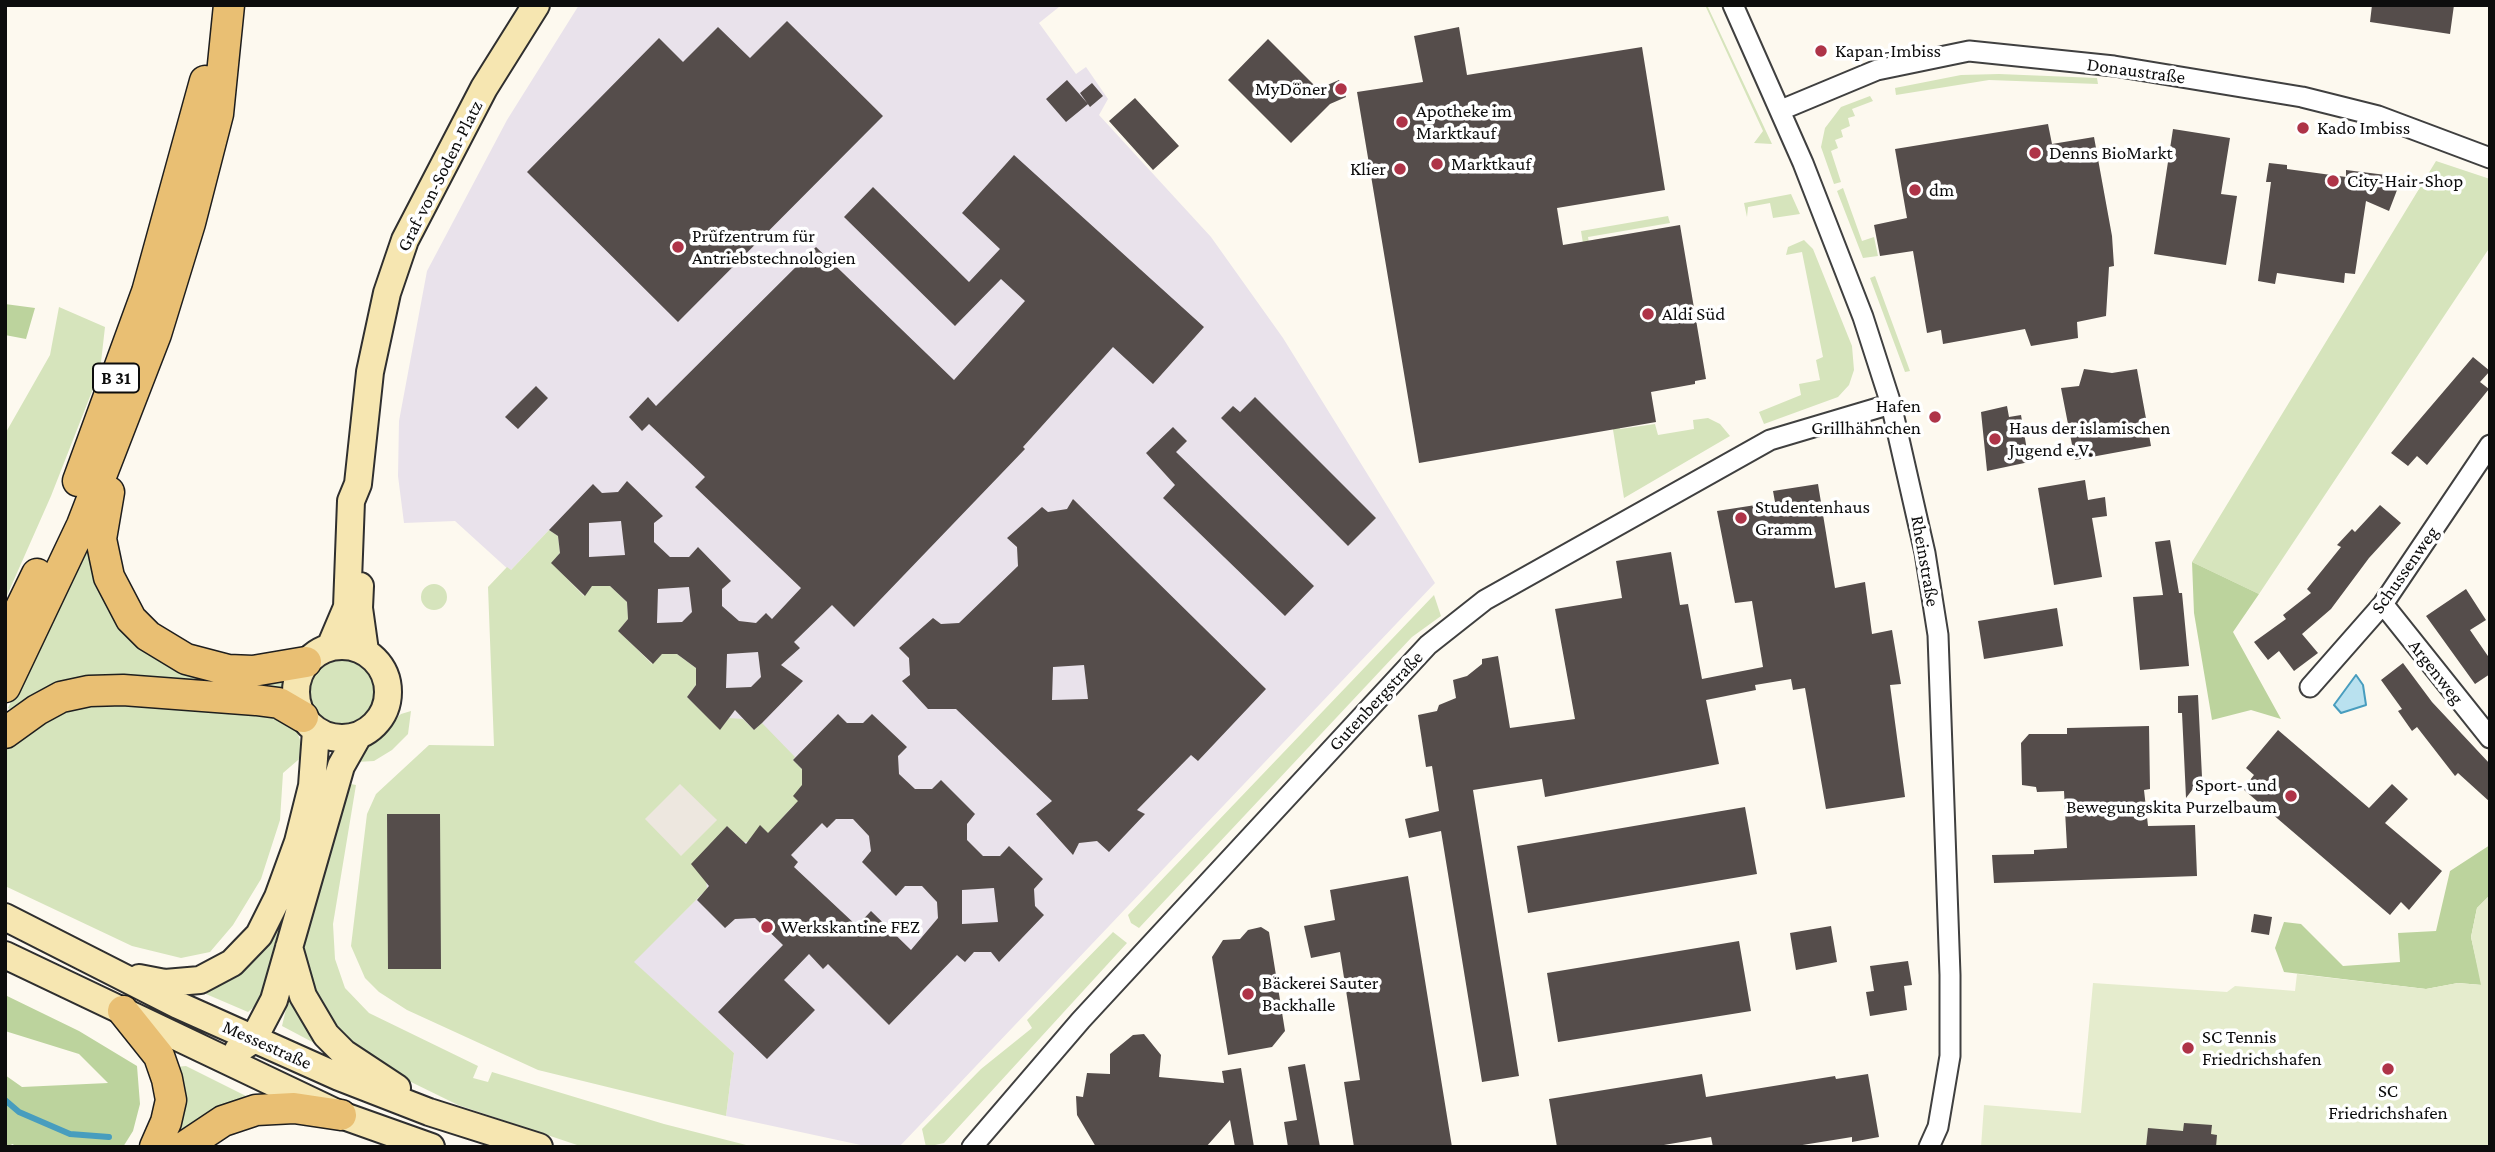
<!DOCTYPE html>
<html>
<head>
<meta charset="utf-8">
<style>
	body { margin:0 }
	#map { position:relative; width:2495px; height:1152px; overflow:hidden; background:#fdf9ef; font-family:"Crimson Pro",serif }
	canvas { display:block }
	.frame { position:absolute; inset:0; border:7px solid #0d0d0d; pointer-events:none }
</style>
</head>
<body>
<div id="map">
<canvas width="2495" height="1152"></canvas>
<div class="frame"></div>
</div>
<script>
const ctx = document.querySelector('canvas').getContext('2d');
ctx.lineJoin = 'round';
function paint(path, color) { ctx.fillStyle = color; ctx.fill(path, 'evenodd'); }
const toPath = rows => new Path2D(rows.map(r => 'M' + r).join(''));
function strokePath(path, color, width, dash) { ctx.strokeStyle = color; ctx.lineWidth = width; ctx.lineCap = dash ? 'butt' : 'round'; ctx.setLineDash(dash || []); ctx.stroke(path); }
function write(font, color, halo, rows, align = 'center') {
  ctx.font = font + ' "Crimson Pro",serif'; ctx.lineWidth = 7; ctx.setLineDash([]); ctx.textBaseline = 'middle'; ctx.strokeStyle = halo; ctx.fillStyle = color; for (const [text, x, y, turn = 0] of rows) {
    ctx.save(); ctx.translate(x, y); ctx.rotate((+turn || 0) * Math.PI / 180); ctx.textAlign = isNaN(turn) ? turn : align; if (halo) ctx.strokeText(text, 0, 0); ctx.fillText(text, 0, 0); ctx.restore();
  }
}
paint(toPath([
	[579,5,1056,5,1059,7,1039,23,1076,74,1086,67,1108,99,1099,115,1211,237,1283,338,1435,583,899,1147,870,1147,726,1116,734,1053,633,962,707,889,699,862,727,826,772,829,794,805,754,730,720,730,687,697,662,654,653,664,618,631,628,619,627,602,610,586,585,596,551,563,549,530,510,571,455,521,404,523,398,476,399,421,427,271,507,120]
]), '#e9e2eb');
paint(toPath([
	[1705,5,1707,5,1772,144,1754,143,1763,131],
	[1999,74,2097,78,2098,84,1989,80,1896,95,1895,88,1961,75],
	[1870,96,1873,101,1852,109,1855,116,1848,118,1850,126,1841,130,1843,137,1835,140,1838,148,1831,151,1841,182,1834,184,1821,147,1825,128,1841,107],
	[2436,161,2490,179,2490,247,2259,594,2192,562],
	[1843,188,1862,241,1874,237,1878,256,1863,258,1837,191],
	[1791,194,1800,214,1773,218,1770,203,1748,207,1747,217,1744,203],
	[1668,216,1670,223,1588,237,1620,429,1655,424,1658,435,1694,429,1693,420,1708,418,1720,424,1730,436,1624,498,1581,231],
	[1804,240,1813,249,1852,346,1854,370,1849,385,1838,397,1764,424,1759,412,1801,395,1799,384,1820,380,1816,360,1823,357,1802,252,1786,255,1788,247],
	[1875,276,1910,371,1905,372,1870,278],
	[59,307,105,327,100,371,51,496,5,600,5,434,50,355],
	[549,530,558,536,560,553,552,563,584,596,592,586,610,586,627,602,628,619,619,631,652,664,662,654,677,654,696,668,696,685,687,697,720,729,729,718,743,719,754,730,762,723,795,757,793,760,802,769,805,806,794,805,772,829,778,834,754,842,734,842,726,833,730,829,727,826,705,870,707,889,634,962,734,1053,726,1116,538,1070,407,1010,379,992,365,978,351,946,367,814,376,794,429,745,494,746,488,587,507,567,511,570],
	[88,540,133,636,290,671,288,695,245,686,14,712,8,708],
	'421 597a13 13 0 1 1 26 0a13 13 0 1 1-26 0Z',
	[1434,595,1441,616,1412,637,1139,928,1131,923,1128,915],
	'307 693a35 35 0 1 1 70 0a35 35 0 1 1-70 0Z',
	[106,703,282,712,295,726,305,754,283,773,280,820,261,879,233,925,210,952,181,958,132,946,5,886,5,751,38,721,70,704],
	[411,711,408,734,392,750,374,761,357,762,366,741,375,737,401,714],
	[345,783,356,785,333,924,335,959,345,988,369,1013,478,1066,473,1078,488,1082,492,1072,664,1124,754,1147,583,1147,458,1105,409,1081,358,1047,321,1009,301,956,305,915],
	[308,837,268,995,248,1012,206,994,208,987,238,970],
	[1113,932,1127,943,944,1143,926,1147,922,1129,981,1069,1032,1028,1027,1020],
	[291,987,318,1045,282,1026],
	[186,1066,256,1101,175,1144,176,1067]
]), '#d6e4bc');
paint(toPath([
	[5,304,35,308,26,339,5,335],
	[2192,562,2259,594,2233,632,2281,719,2251,710,2212,720,2194,613],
	[2490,845,2490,895,2477,908,2471,937,2482,985,2458,983,2426,989,2284,972,2275,948,2284,922,2301,924,2343,966,2400,962,2398,933,2436,931,2450,871],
	[5,995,79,1031,137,1066,140,1104,133,1131,123,1147,15,1147,13,1144,5,1147,5,1075,22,1087,108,1083,79,1054,5,1031]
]), '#bcd39d');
paint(toPath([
	[2490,895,2490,1147,1981,1147,1984,1105,2081,1113,2093,983,2227,992,2235,986,2295,991,2297,974,2426,989,2458,983,2481,985,2471,937,2477,908]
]), '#e5eccd');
paint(toPath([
	[680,784,717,820,681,856,645,819]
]), '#ede7df');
const water = toPath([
	[2356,675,2363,685,2366,705,2341,713,2334,705,2356,675]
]);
paint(water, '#b9e1ef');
strokePath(water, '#489dbe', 2);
strokePath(toPath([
	[5,1100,19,1112,70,1134,109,1137]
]), '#489dbe', 6);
paint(toPath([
	[2372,5,2454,5,2450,34,2370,22],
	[787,21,883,116,678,322,527,172,659,38,683,62,718,27,750,58],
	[1459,27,1467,75,1642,47,1665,190,1557,208,1563,245,1680,225,1706,379,1695,381,1695,384,1651,392,1656,422,1419,463,1357,92,1423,82,1414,36],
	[1268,39,1318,89,1339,80,1346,97,1330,104,1291,143,1228,80],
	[1067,80,1088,104,1066,122,1046,99],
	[1092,83,1103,96,1090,107,1080,93],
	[1135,98,1179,146,1153,170,1109,121],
	[2048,124,2052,144,2094,137,2112,236,2114,266,2109,267,2106,316,2077,322,2078,338,2031,346,2025,329,1943,344,1941,330,1927,333,1913,251,1880,256,1874,225,1907,218,1895,149],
	[2173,129,2230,138,2221,194,2237,196,2226,265,2154,254],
	[1014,155,1204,327,1153,384,1113,347,1023,447,1025,449,854,627,832,605,794,642,800,648,781,665,803,681,762,723,754,730,735,710,720,730,687,697,696,685,696,668,677,654,662,654,653,664,618,631,628,619,627,602,610,586,592,586,585,596,551,563,560,553,558,536,549,530,593,484,602,493,618,492,627,481,663,516,654,523,654,542,670,557,689,557,698,547,731,581,722,589,722,606,739,621,756,623,766,613,772,619,801,588,695,487,705,477,649,424,642,431,629,417,648,397,656,406,816,247,954,380,1025,301,1001,279,955,326,844,217,873,187,969,282,1000,249,962,213],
	[621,521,625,555,589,557,589,523],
	[689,587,692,612,682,622,657,623,658,589],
	[758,652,761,677,751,687,726,688,727,654],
	[2269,163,2287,165,2287,169,2346,177,2346,170,2402,177,2389,211,2366,201,2355,274,2345,273,2344,283,2277,273,2275,284,2258,281,2271,182,2266,182],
	[2473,357,2490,371,2480,382,2489,389,2427,465,2417,456,2408,466,2391,453],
	[2084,369,2112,373,2137,369,2151,446,2075,460,2061,388,2079,386],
	[536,386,548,398,518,429,505,417],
	[1255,397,1376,518,1348,546,1221,418,1233,406,1240,412],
	[2007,406,2009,417,2021,415,2029,462,1987,471,1981,412],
	[1173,427,1187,441,1176,452,1314,586,1285,616,1163,498,1175,485,1146,453],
	[2085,480,2088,500,2105,497,2107,516,2092,518,2102,577,2054,585,2038,488],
	[1818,484,1835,588,1865,582,1872,634,1892,630,1901,684,1890,685,1905,797,1826,809,1805,688,1793,690,1791,679,1755,685,1756,690,1706,700,1719,764,1545,797,1542,779,1473,790,1519,1076,1482,1082,1441,831,1409,838,1405,819,1439,811,1432,766,1426,767,1418,715,1437,711,1439,705,1456,698,1453,680,1467,676,1482,664,1482,659,1498,656,1510,728,1575,719,1555,609,1622,598,1616,561,1671,552,1680,605,1688,604,1702,679,1763,667,1752,601,1735,603,1717,511,1775,502,1773,491],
	[1073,499,1266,689,1198,761,1191,755,1137,810,1145,814,1109,852,1097,841,1079,843,1073,855,1036,814,1052,801,956,709,928,709,902,681,910,675,909,658,899,648,933,618,941,624,959,623,1018,566,1017,547,1007,538,1042,507,1048,512,1067,509],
	[1084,665,1088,699,1052,700,1053,667],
	[2380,505,2401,523,2369,558,2331,609,2302,634,2318,653,2294,671,2279,651,2268,660,2254,642,2286,619,2283,615,2311,593,2307,589,2341,547,2337,545,2352,529,2355,532],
	[2170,540,2179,593,2182,593,2189,666,2140,670,2133,597,2163,595,2155,542],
	[2466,589,2486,620,2470,630,2490,659,2490,674,2475,684,2426,616],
	[2057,608,2063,646,1984,659,1978,621],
	[2403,663,2432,702,2490,764,2490,802,2458,773,2455,776,2417,727,2412,731,2398,711,2402,709,2381,680],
	[2198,695,2202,777,2186,798,2182,713,2178,713,2178,696],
	[838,714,847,723,863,723,872,714,907,747,898,756,899,774,915,789,932,789,941,780,975,814,967,824,967,840,983,856,1000,856,1009,846,1043,879,1034,889,1035,906,1044,915,999,962,991,952,974,952,965,962,957,955,889,1025,828,964,823,969,809,954,784,980,815,1010,767,1059,718,1012,783,945,755,918,735,919,725,928,697,900,709,886,691,864,727,826,746,844,760,825,768,833,798,801,793,796,802,785,802,769,793,760],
	[836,819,853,819,869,836,871,851,862,862,896,896,905,886,922,886,937,902,938,918,911,950,871,911,857,926,794,867,798,862,791,855,822,823,827,828],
	[994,888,998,922,962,924,962,890],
	[2149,726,2150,789,2144,790,2148,826,2195,825,2197,876,1994,883,1992,855,2034,854,2034,850,2067,848,2064,791,2037,792,2036,787,2022,785,2021,743,2029,734,2067,734,2067,728],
	[2278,730,2369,808,2392,784,2408,799,2385,823,2442,871,2409,910,2401,902,2390,915,2243,789,2254,775,2246,768],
	[1745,807,1757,874,1528,913,1517,846],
	[387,814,440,814,441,969,388,969],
	[1408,876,1452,1147,1354,1147,1344,1082,1360,1080,1340,952,1311,958,1304,926,1335,920,1330,890],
	[2254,914,2272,917,2269,935,2251,932],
	[1831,926,1837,962,1796,970,1790,933],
	[1261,927,1269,932,1285,1031,1272,1047,1228,1055,1212,957,1223,940,1240,939,1248,930],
	[1739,941,1751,1011,1558,1042,1547,973],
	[1908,961,1912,985,1904,986,1907,1010,1870,1016,1866,992,1874,991,1870,966],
	[1144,1034,1161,1055,1159,1077,1224,1083,1222,1071,1241,1068,1254,1147,1235,1147,1230,1120,1206,1147,1096,1147,1077,1115,1076,1096,1083,1097,1087,1073,1110,1074,1110,1054,1133,1035],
	[1305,1064,1320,1147,1288,1147,1284,1122,1297,1120,1288,1067],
	[1702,1074,1706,1097,1835,1076,1836,1079,1868,1074,1879,1137,1852,1142,1852,1137,1790,1147,1713,1147,1711,1137,1652,1147,1557,1147,1549,1099],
	[2184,1123,2212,1125,2211,1134,2217,1135,2216,1147,2146,1147,2148,1128,2183,1131]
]), '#554d4b');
const street = toPath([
	[1733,5,1803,163,1863,317,1891,404,1925,553,1938,635,1950,975,1950,1056,1938,1127,1929,1147],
	[1781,110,1877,70,1969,51,2114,66,2302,97,2378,116,2490,158],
	[2383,604,2490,738],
	[2310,687,2383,604,2490,445],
	[972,1147,1081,1020,1428,645,1485,600,1770,440,1891,404]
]);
const secondary = toPath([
	[360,586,359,608,365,651],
	'296 692a46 46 0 1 1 92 0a46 46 0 1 1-92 0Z',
	[330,647,347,607,351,501,358,484,370,372,387,293,405,240,484,88,536,5],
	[5,917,178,1005,339,1077,429,1112,539,1147],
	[289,947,303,996,326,1035,344,1053,397,1088],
	[5,955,341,1115,431,1147],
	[139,978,165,983,200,980,232,963,259,935,278,897,298,842,312,786,316,731],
	[238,1050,253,1040,274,1000,341,766,358,736]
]);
const primary = toPath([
	[78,481,147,292,205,81],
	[109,492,101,539,109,577,131,619,148,636,186,659,228,670,253,671,306,662],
	[5,640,37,574],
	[5,687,82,525,156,334,190,223,218,114,229,5],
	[5,733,37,710,61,697,89,691,123,690,256,700,279,703,303,717],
	[123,1011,159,1056,167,1079,171,1100,166,1122,155,1147],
	[184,1147,223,1121,256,1110,294,1108,341,1115]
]);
strokePath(street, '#404040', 23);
strokePath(secondary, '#2f2f2f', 30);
strokePath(primary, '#1e1e1e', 33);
strokePath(street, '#fff', 19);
strokePath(secondary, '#f6e6b1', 26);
strokePath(primary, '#e9bf73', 30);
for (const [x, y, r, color] of [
	[1821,51,7,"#ae3448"],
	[1341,89,7,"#ae3448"],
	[1402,122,7,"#ae3448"],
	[2303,128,7,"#ae3448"],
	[2035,153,7,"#ae3448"],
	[1437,164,7,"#ae3448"],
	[1400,169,7,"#ae3448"],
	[2333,181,7,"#ae3448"],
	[1915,190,7,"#ae3448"],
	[678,247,7,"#ae3448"],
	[1648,314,7,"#ae3448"],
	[1935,417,7,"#ae3448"],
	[1995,439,7,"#ae3448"],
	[1741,518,7,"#ae3448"],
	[2291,796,7,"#ae3448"],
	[767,927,7,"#ae3448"],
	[1248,994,7,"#ae3448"],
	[2188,1048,7,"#ae3448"],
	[2388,1069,7,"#ae3448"]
]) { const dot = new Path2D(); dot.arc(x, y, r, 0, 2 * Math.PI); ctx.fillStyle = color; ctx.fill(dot); strokePath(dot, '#fff', 2.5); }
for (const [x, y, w] of [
	[116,378,46]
]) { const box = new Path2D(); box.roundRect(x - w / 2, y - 14.5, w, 29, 5); ctx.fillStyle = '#fff'; ctx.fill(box); strokePath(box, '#0d0d0d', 2); }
write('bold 18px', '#0d0d0d', null, [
	["B 31",116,378]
]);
write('19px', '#0d0d0d', '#fff', [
	["Kapan-Imbiss",1835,51],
	["MyDöner",1327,89,"right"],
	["Apotheke im",1416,111],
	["Marktkauf",1416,133],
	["Kado Imbiss",2317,128],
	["Denns BioMarkt",2049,153],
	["Marktkauf",1451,164],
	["Klier",1386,169,"right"],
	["City-Hair-Shop",2347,181],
	["dm",1929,190],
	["Prüfzentrum für",692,236],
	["Antriebstechnologien",692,258],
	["Aldi Süd",1662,314],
	["Hafen",1921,406,"right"],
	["Grillhähnchen",1921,428,"right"],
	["Haus der islamischen",2009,428],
	["Jugend e.V.",2009,450],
	["Studentenhaus",1755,507],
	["Gramm",1755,529],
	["Sport- und",2277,785,"right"],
	["Bewegungskita Purzelbaum",2277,807,"right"],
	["Werkskantine FEZ",781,927],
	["Bäckerei Sauter",1262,983],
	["Backhalle",1262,1005],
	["SC Tennis",2202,1037],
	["Friedrichshafen",2202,1059],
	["SC",2388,1091,"center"],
	["Friedrichshafen",2388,1113,"center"]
], 'left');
write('19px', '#0d0d0d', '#fff', [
	["Donaustraße",2136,71,8],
	["Graf-von-Soden-Platz",440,176,-63],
	["Rheinstraße",1925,561,80],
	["Schussenweg",2405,570,-55],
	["Argenweg",2436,672,52],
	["Gutenbergstraße",1376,701,-47],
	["Messestraße",267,1045,24]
]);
</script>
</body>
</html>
